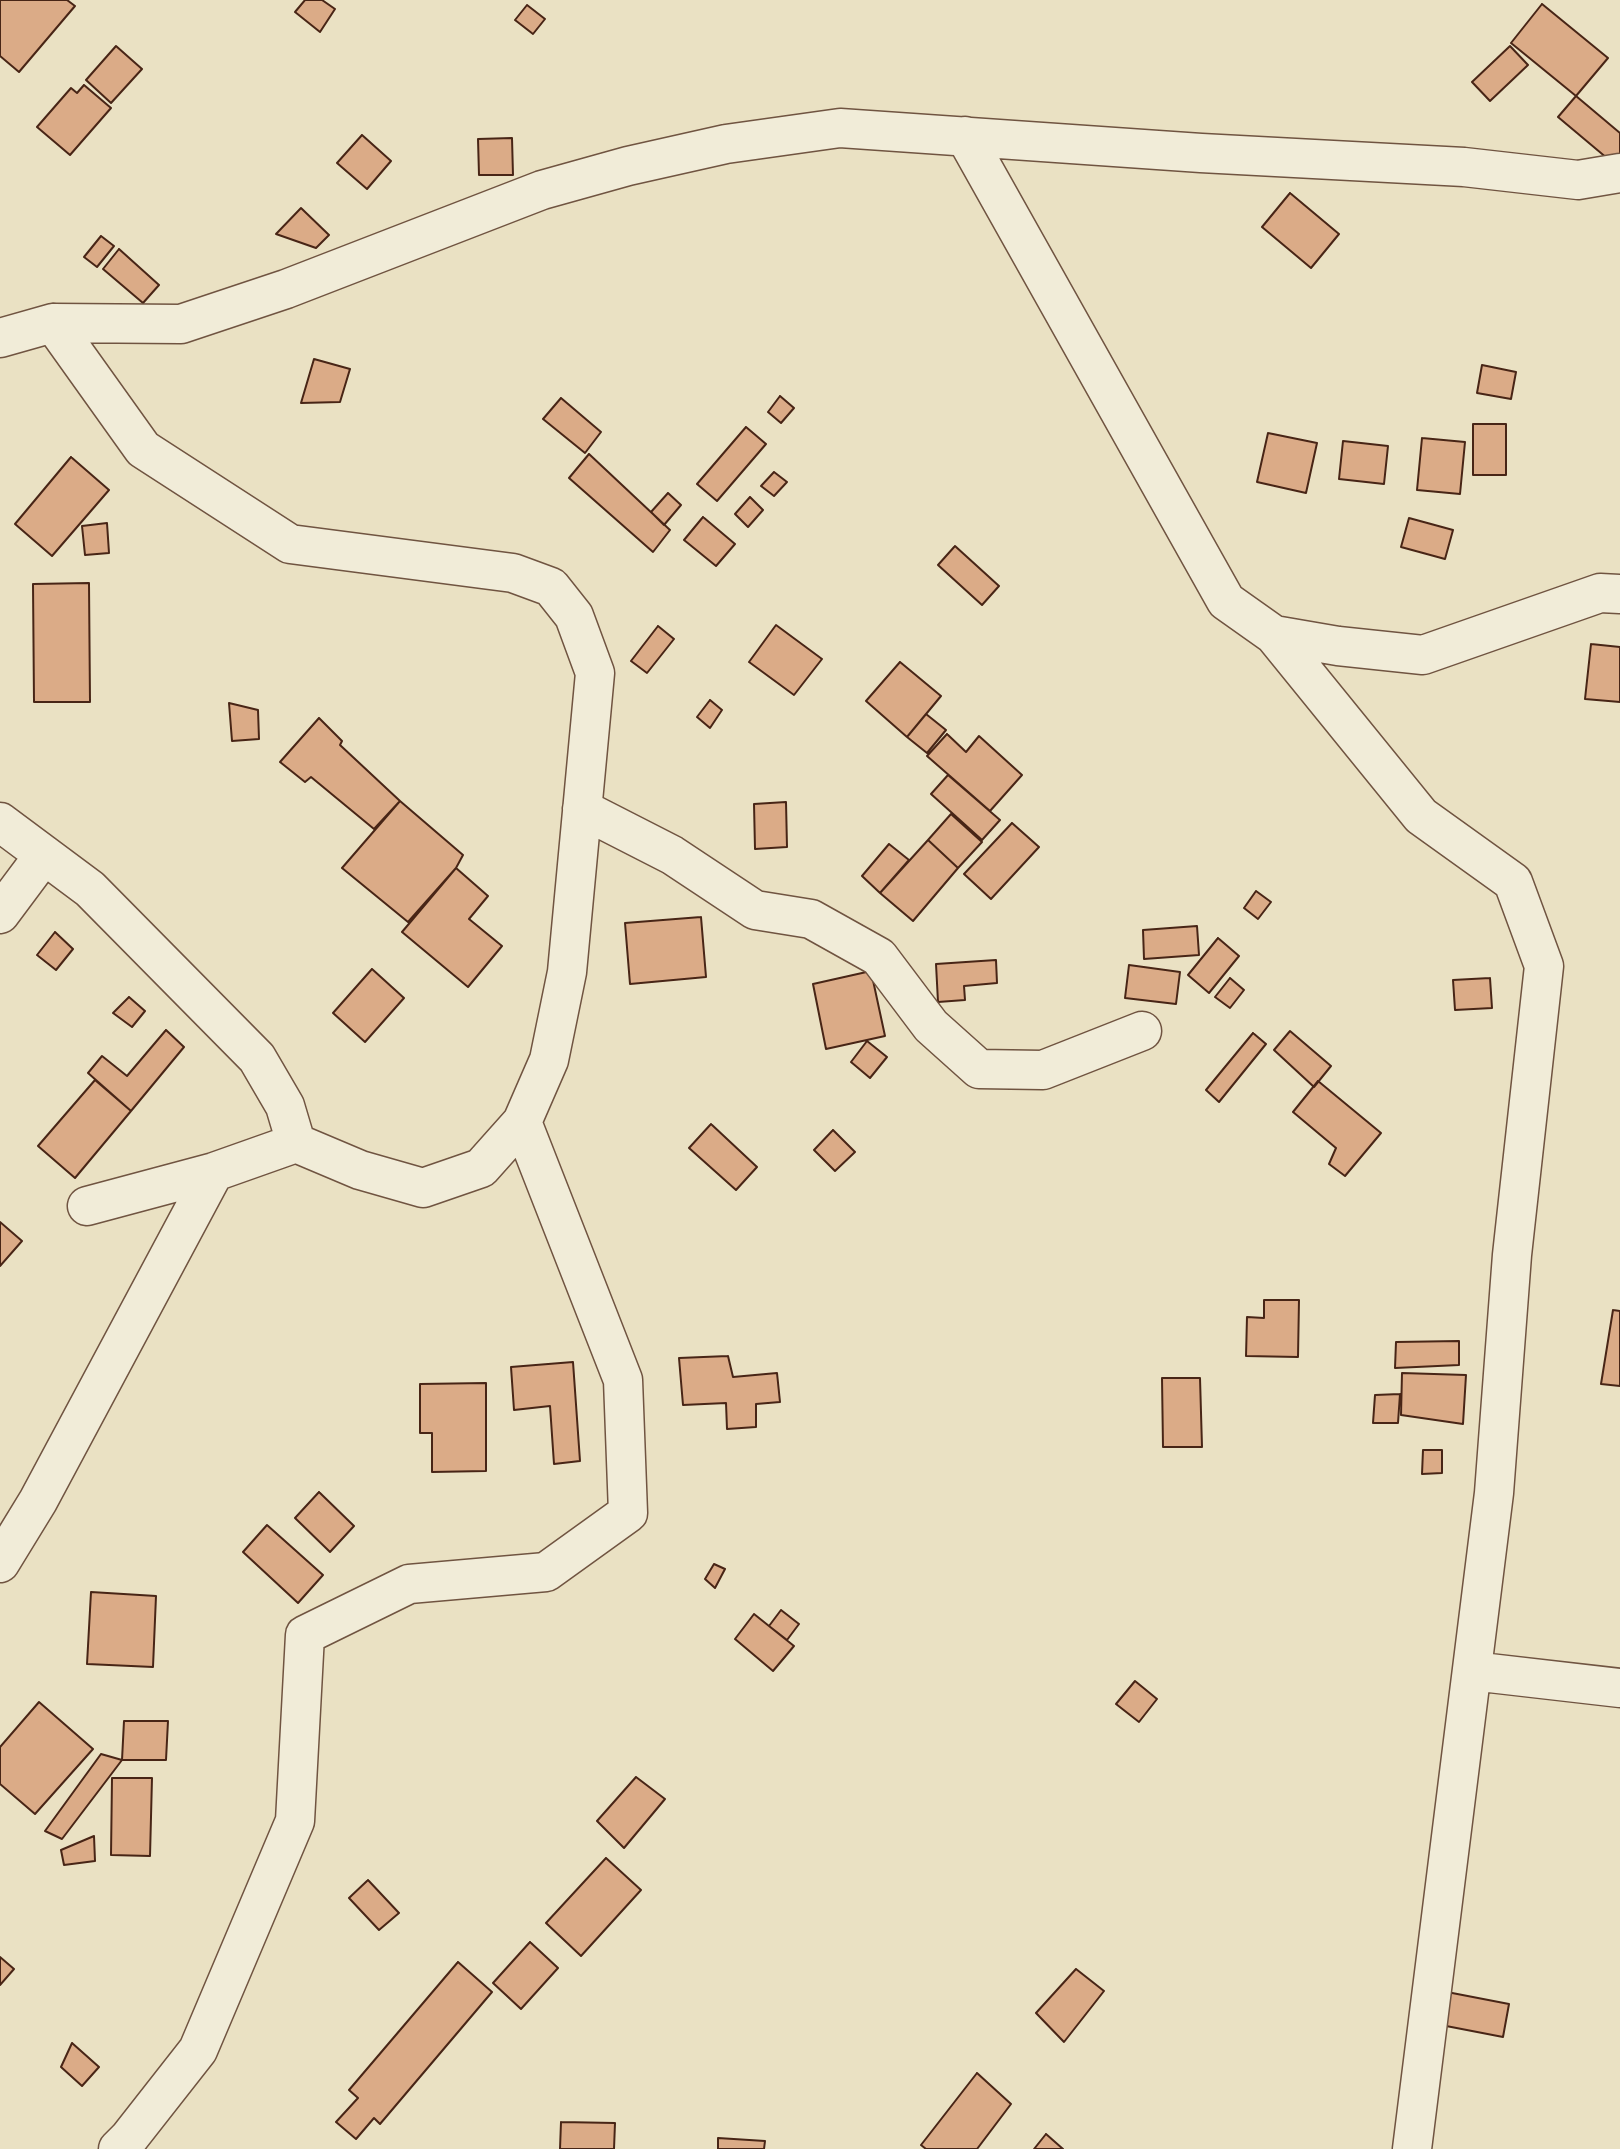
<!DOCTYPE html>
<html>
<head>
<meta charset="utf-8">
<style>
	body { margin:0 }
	canvas { display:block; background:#eae1c3 }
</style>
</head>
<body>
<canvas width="1620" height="2149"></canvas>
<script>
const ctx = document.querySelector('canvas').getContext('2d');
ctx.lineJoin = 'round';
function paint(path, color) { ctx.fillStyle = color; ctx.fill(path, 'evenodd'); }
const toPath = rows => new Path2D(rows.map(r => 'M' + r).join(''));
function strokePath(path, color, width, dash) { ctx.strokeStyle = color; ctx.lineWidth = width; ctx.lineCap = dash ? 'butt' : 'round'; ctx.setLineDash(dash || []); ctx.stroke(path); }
const building = toPath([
	[0,0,67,0,75,6,19,72,0,56,0,0],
	[305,0,322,0,335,9,320,32,295,12,305,0],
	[1542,4,1608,58,1576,96,1511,43,1542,4],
	[527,5,545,19,533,34,515,20,527,5],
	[116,46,142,69,111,103,86,80,116,46],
	[1510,46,1528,65,1490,101,1472,82,1510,46],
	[84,85,111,108,70,155,37,127,71,88,77,93,84,85],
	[1576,96,1620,133,1620,169,1558,117,1576,96],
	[362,135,391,161,367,189,337,163,362,135],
	[512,138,513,175,479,175,478,139,512,138],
	[1290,193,1339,234,1311,268,1262,227,1290,193],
	[301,208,329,235,316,248,276,234,301,208],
	[101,236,114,246,97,267,84,257,101,236],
	[119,249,159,285,143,303,103,269,119,249],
	[314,359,350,369,340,402,301,403,314,359],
	[1482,365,1516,372,1511,399,1477,393,1482,365],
	[780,396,794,408,781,423,768,412,780,396],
	[561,398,601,432,585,453,543,419,561,398],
	[1473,424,1506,424,1506,475,1473,475,1473,424],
	[746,427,766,444,717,501,697,484,746,427],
	[1268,433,1317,443,1306,493,1257,482,1268,433],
	[1422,438,1465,442,1460,494,1417,490,1422,438],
	[1343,441,1388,446,1384,484,1339,479,1343,441],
	[589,454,670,530,653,552,569,478,589,454],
	[71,457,109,490,52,556,15,524,71,457],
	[774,472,787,482,774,496,761,486,774,472],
	[668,493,681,505,664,525,651,512,668,493],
	[750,497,763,510,748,527,735,514,750,497],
	[703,517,735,544,716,566,684,540,703,517],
	[1409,518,1453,530,1445,559,1401,547,1409,518],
	[107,523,109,553,85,555,82,526,107,523],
	[955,546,999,586,982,605,938,565,955,546],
	[89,583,90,702,34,702,33,584,89,583],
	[776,625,822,659,794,695,749,662,776,625],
	[658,626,674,639,647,673,631,661,658,626],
	[1591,644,1620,647,1620,702,1585,699,1591,644],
	[900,662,941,696,907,737,866,701,900,662],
	[710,700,722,710,710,728,697,717,710,700],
	[229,703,258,710,259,739,232,741,229,703],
	[926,714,946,730,927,753,907,737,926,714],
	[319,718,342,741,340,745,400,801,374,829,311,777,305,782,280,762,319,718],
	[947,734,966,752,979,736,1022,775,990,811,927,756,947,734],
	[948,775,1000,820,982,840,931,794,948,775],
	[400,801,463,855,456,868,408,922,342,868,400,801],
	[786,802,787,847,755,849,754,804,786,802],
	[951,814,982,842,958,868,928,840,951,814],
	[1012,823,1039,847,991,899,964,874,1012,823],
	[928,840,958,868,913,921,880,893,928,840],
	[889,844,909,860,880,893,862,876,889,844],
	[456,868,488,896,469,919,502,946,468,987,402,932,456,868],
	[1256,891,1271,902,1258,919,1244,908,1256,891],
	[701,917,706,977,630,984,625,923,701,917],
	[1197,926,1199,955,1144,959,1143,930,1197,926],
	[55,932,73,949,56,970,37,955,55,932],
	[1218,938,1239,956,1209,993,1188,975,1218,938],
	[996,960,997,983,964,986,965,1000,938,1002,936,964,996,960],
	[1129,965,1180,972,1176,1004,1125,998,1129,965],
	[372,969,404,998,365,1042,333,1013,372,969],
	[871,971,885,1036,826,1049,813,984,871,971],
	[1230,978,1244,990,1230,1008,1215,997,1230,978],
	[1490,978,1492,1008,1455,1010,1453,980,1490,978],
	[129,997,145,1011,132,1027,113,1013,129,997],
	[166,1030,184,1047,131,1111,88,1073,102,1056,127,1076,166,1030],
	[1290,1031,1331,1066,1314,1087,1274,1050,1290,1031],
	[1253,1033,1266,1044,1219,1102,1206,1090,1253,1033],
	[867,1041,887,1057,870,1078,851,1062,867,1041],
	[95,1080,131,1111,75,1178,38,1146,95,1080],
	[1318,1081,1381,1133,1345,1176,1329,1164,1336,1148,1293,1112,1318,1081],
	[711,1124,757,1167,736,1190,689,1148,711,1124],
	[833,1130,855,1152,835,1171,814,1150,833,1130],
	[0,1222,22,1241,0,1266,0,1222],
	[1264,1300,1299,1300,1298,1357,1246,1356,1247,1317,1264,1318,1264,1300],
	[1613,1310,1620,1311,1620,1386,1601,1384,1613,1310],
	[1459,1341,1459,1365,1395,1368,1396,1342,1459,1341],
	[728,1356,733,1377,777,1373,780,1402,756,1404,756,1427,727,1429,726,1403,683,1405,679,1358,728,1356],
	[573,1362,580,1461,554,1464,550,1406,514,1410,511,1367,573,1362],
	[1402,1373,1466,1375,1463,1424,1401,1415,1402,1373],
	[1162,1378,1200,1378,1202,1447,1163,1447,1162,1378],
	[486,1383,486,1471,432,1472,432,1433,420,1433,420,1384,486,1383],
	[1400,1394,1398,1423,1373,1423,1375,1395,1400,1394],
	[1423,1450,1442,1450,1442,1473,1422,1474,1423,1450],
	[319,1492,354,1526,330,1552,295,1518,319,1492],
	[267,1525,323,1575,298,1603,243,1552,267,1525],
	[714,1564,725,1569,715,1588,705,1579,714,1564],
	[91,1592,156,1596,153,1667,87,1664,91,1592],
	[781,1610,799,1624,787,1640,769,1626,781,1610],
	[754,1614,794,1646,773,1671,735,1639,754,1614],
	[1135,1681,1157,1699,1139,1722,1116,1704,1135,1681],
	[39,1702,93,1749,35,1814,0,1784,0,1747,39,1702],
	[124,1721,168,1721,166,1760,122,1760,124,1721],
	[101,1754,122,1760,62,1839,45,1831,101,1754],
	[636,1777,665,1799,624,1848,597,1821,636,1777],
	[112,1778,152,1778,150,1856,111,1855,112,1778],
	[94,1836,95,1861,64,1865,61,1850,94,1836],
	[606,1858,641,1890,581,1956,546,1923,606,1858],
	[368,1880,399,1913,379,1930,349,1898,368,1880],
	[530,1942,558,1968,521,2009,493,1983,530,1942],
	[0,1957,14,1969,0,1985,0,1957],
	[458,1962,492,1992,380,2124,374,2118,356,2139,336,2122,358,2098,349,2090,458,1962],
	[1076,1969,1104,1991,1064,2042,1036,2013,1076,1969],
	[1447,1992,1509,2004,1503,2037,1441,2025,1447,1992],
	[72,2043,99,2067,82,2086,61,2067,72,2043],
	[977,2073,1011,2104,977,2149,926,2149,921,2145,977,2073],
	[561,2122,615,2123,614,2149,560,2149,561,2122],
	[1046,2134,1063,2149,1034,2149,1046,2134],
	[718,2138,765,2141,764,2149,718,2149,718,2138]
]);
paint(building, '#dbab87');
strokePath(building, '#482516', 2);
const minor = toPath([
	[965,136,1226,601,1274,635,1338,646,1423,655,1600,593,1620,594],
	[53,323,143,449,290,544,513,573,551,587,574,616,595,673,567,972,549,1060,522,1122,481,1168,423,1188,360,1170,296,1143,214,1172,87,1206],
	[0,338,53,323,181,324,286,289,542,190,628,166,726,144,840,128,1201,153,1464,167,1578,180,1620,173],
	[1274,635,1421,816,1513,882,1544,966,1512,1255,1494,1493,1412,2149],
	[582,809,672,855,755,910,811,919,879,957,931,1026,979,1069,1043,1070,1142,1031],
	[0,822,90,889,257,1058,285,1106,296,1143],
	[0,914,44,855],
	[0,1563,38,1501,214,1172],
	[1472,1671,1620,1688],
	[118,2149,129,2138,198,2050,295,1821,305,1635,409,1584,546,1572,628,1513,623,1380,522,1122]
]);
strokePath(minor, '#705441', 41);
strokePath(minor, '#f1ecd8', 38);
</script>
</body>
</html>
